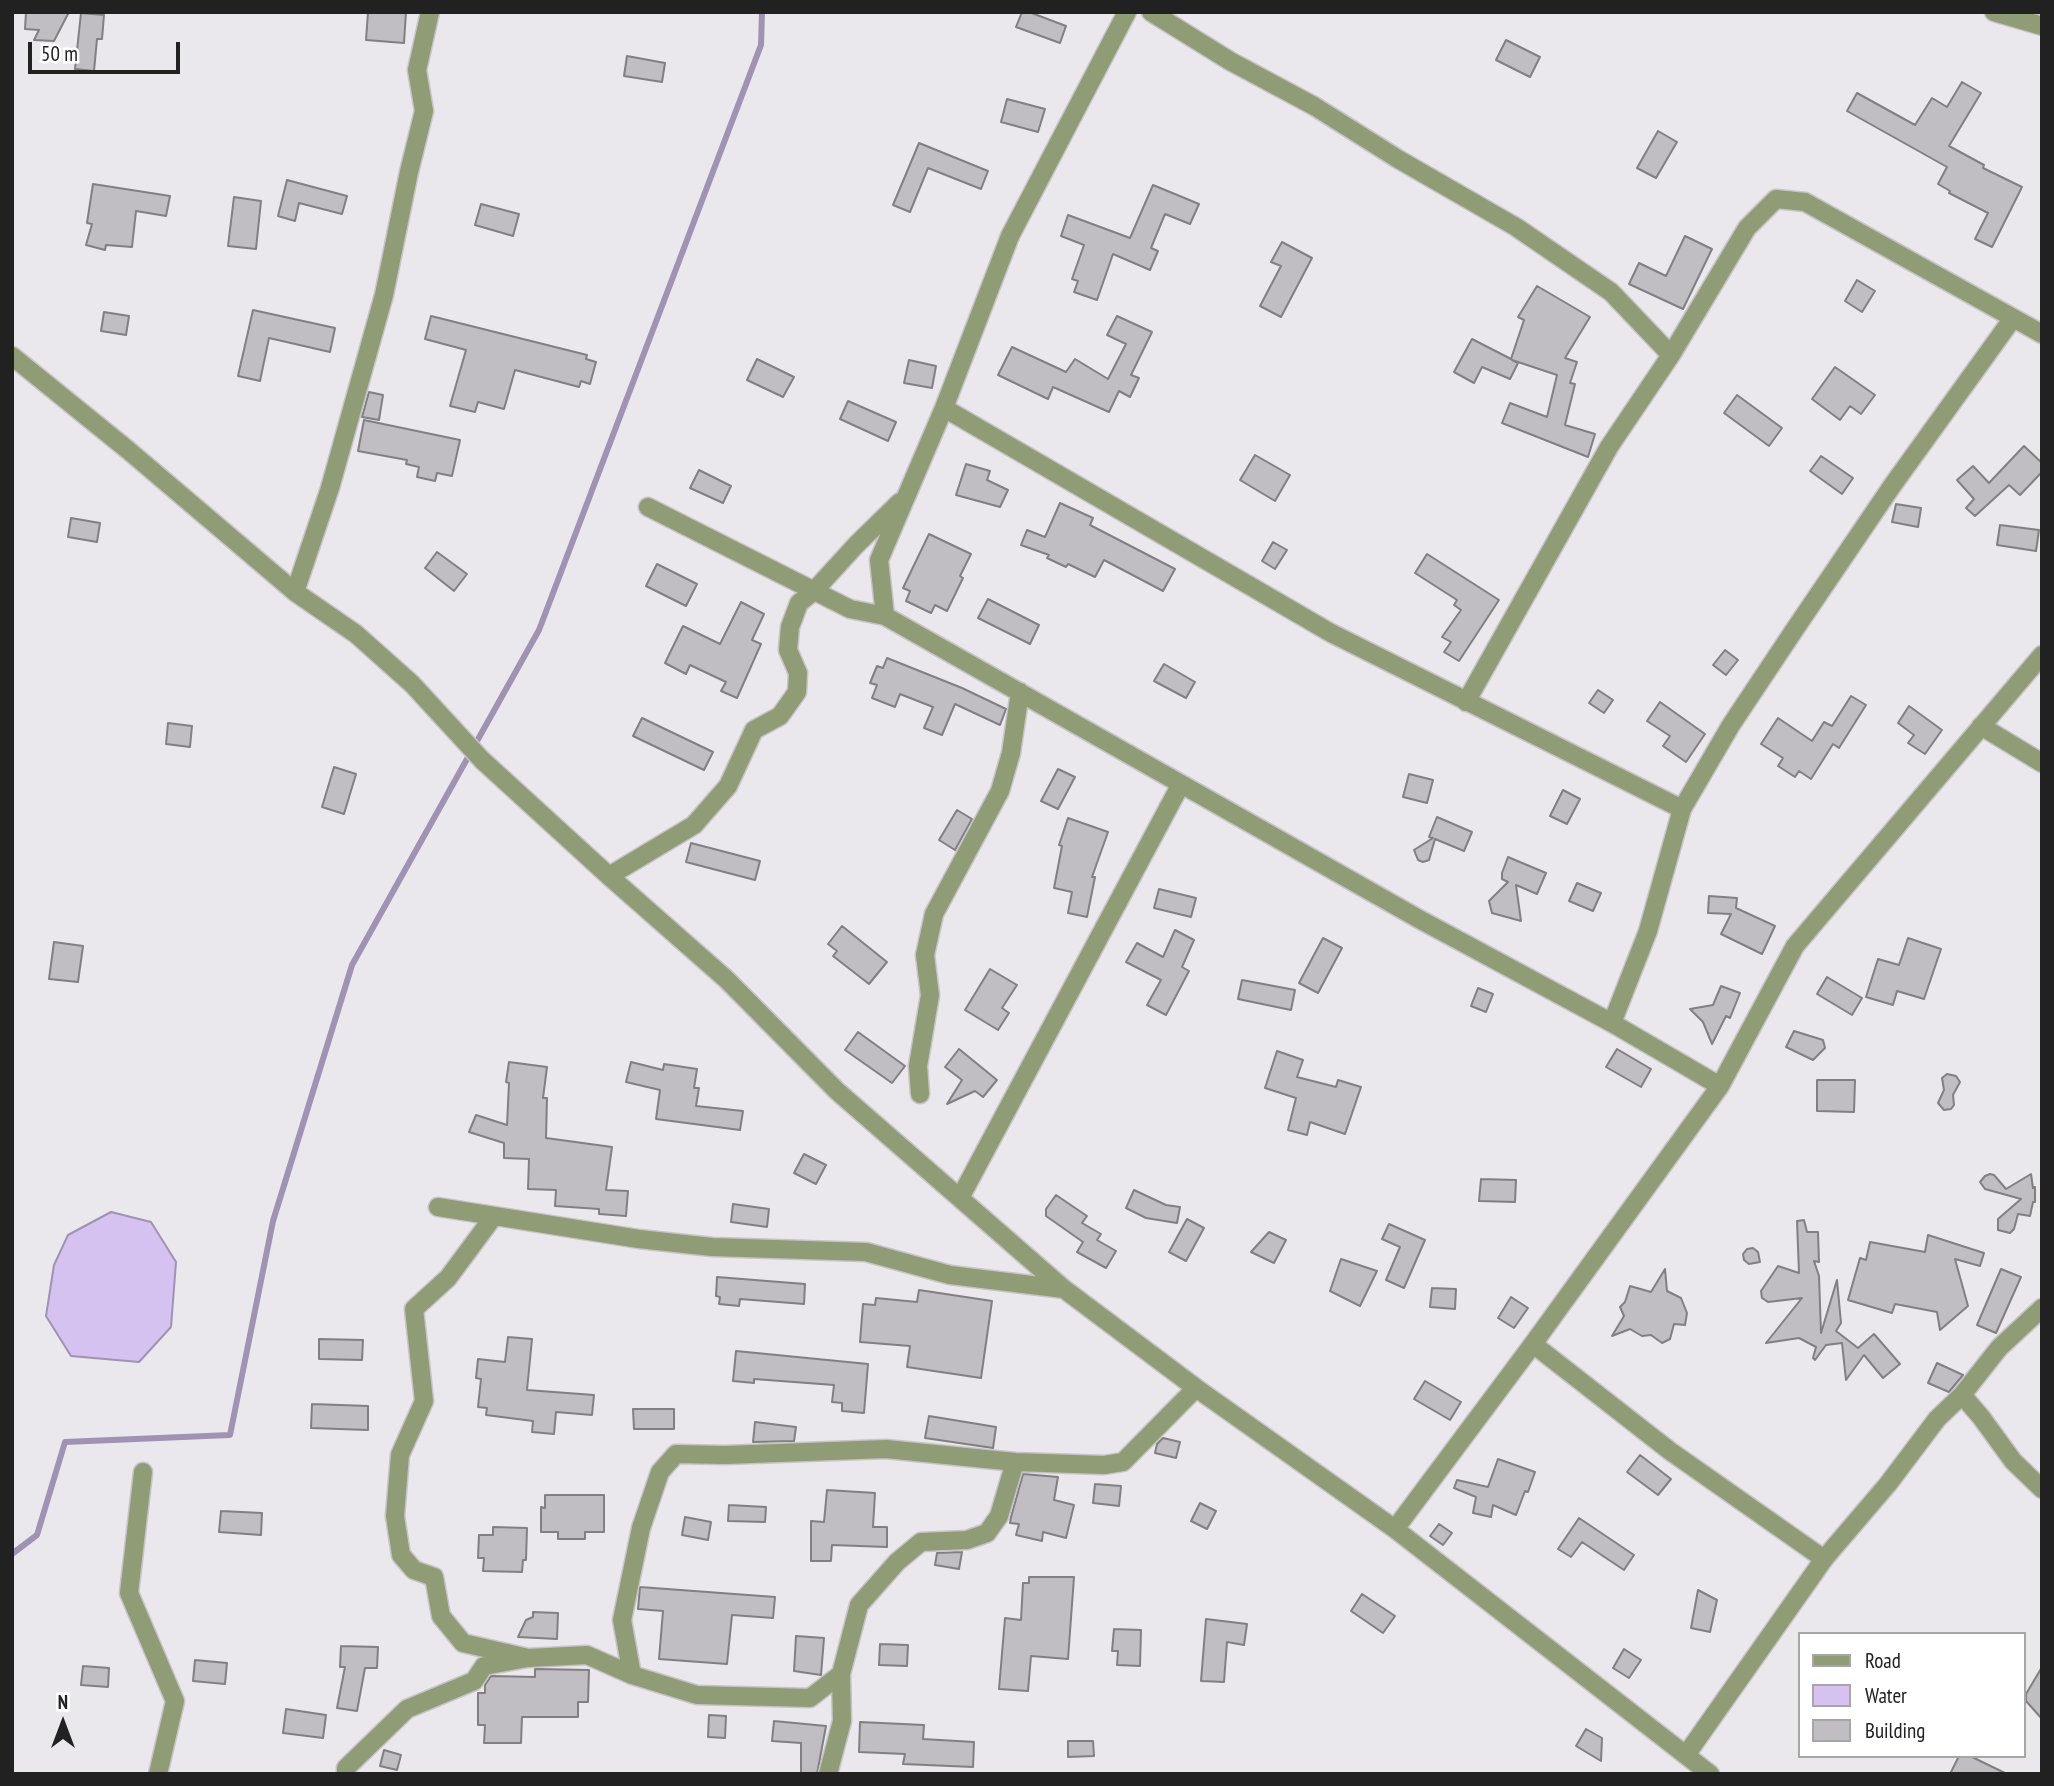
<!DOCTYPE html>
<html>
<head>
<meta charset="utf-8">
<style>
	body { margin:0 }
	#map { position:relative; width:2054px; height:1786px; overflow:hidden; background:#eae8ec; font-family:"PT Sans Narrow",sans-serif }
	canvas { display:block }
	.frame { position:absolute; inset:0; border:14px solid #212122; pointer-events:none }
	.legend { position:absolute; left:1798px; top:1632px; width:228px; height:126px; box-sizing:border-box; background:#fff; border:2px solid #a6a6a7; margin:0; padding:9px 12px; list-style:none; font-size:21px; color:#212122 }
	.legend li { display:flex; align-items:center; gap:14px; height:35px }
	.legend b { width:35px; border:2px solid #a6a6a7 }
	.north { position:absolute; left:28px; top:1688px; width:70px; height:70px; -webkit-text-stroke:5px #fff; paint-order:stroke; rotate:0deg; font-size:19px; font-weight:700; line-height:28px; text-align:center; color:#212122 }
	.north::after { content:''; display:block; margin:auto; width:24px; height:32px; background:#212122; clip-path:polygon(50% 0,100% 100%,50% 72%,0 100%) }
	.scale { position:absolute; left:28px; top:42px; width:152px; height:32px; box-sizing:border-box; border:4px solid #212122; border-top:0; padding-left:9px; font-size:21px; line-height:24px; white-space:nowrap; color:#212122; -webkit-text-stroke:5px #fff; paint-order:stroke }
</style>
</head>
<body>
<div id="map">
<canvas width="2054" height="1786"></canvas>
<div class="frame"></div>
<ul class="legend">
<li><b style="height:9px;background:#8f9c75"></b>Road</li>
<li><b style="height:19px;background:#d5c2f1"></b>Water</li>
<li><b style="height:19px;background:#c0bec2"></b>Building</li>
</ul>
<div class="north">N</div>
<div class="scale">50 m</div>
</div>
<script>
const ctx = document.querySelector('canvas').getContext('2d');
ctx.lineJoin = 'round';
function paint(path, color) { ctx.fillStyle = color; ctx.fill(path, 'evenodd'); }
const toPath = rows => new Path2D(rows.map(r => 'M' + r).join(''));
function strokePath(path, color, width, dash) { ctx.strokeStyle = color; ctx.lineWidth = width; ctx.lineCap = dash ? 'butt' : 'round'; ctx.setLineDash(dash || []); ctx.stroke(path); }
const water = toPath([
	[111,1212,151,1222,176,1262,171,1327,139,1362,71,1356,46,1316,54,1265,68,1235,111,1212]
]);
paint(water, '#d5c2f1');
strokePath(water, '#9f92b3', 2);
strokePath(toPath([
	[12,1554,37,1535,65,1442,230,1435,273,1221,352,965,539,630,761,45,762,12]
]), '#9f92b3', 6);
const building = toPath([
	[26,12,69,12,54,41,34,40,39,30,25,29,26,12],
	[368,12,406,12,404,43,366,40,368,12],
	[1022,12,1029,12,1066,26,1060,43,1016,27,1022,12],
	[81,13,104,15,102,39,97,39,94,71,75,69,81,13],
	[1506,40,1540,57,1530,77,1496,60,1506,40],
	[627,56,665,63,662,82,624,76,627,56],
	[1962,82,1981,93,1949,146,1984,165,1983,168,2022,187,1992,247,1975,239,1988,213,1949,193,1950,191,1938,184,1947,167,1847,111,1857,93,1915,125,1932,98,1947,107,1962,82],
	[1007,99,1045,109,1038,132,1001,122,1007,99],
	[1658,131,1677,142,1656,178,1637,168,1658,131],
	[919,143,988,171,981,189,928,168,910,212,893,205,919,143],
	[287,180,347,196,342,214,299,203,295,221,278,216,287,180],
	[93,184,170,196,166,216,136,211,132,247,106,245,105,250,86,245,92,224,87,223,93,184],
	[1153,185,1199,204,1190,224,1165,214,1151,248,1158,251,1150,270,1113,254,1097,300,1074,292,1078,281,1072,279,1084,245,1061,236,1068,215,1130,238,1153,185],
	[234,197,261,201,256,249,228,246,234,197],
	[481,204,519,214,513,236,475,225,481,204],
	[1685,236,1712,249,1683,309,1629,284,1639,263,1666,276,1685,236],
	[1282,242,1312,258,1281,317,1260,306,1281,266,1271,262,1282,242],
	[1857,280,1875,291,1862,312,1845,301,1857,280],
	[1537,286,1590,317,1565,358,1577,362,1570,383,1575,384,1565,425,1595,434,1588,457,1502,423,1510,403,1547,417,1557,375,1512,360,1518,363,1510,379,1482,367,1474,383,1454,372,1472,339,1511,359,1524,320,1518,317,1537,286],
	[253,310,335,328,330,352,269,338,260,381,238,376,253,310],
	[104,312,129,316,126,335,101,331,104,312],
	[431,316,587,355,586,359,596,362,590,384,581,381,579,387,515,370,504,409,478,402,475,412,450,406,466,350,425,339,431,316],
	[1117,316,1152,332,1131,375,1139,378,1130,397,1119,391,1109,412,1053,387,1048,399,998,375,1012,347,1066,372,1075,359,1108,379,1126,344,1107,335,1117,316],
	[757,359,794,377,783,397,747,380,757,359],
	[909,360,936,366,932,388,904,383,909,360],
	[1835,367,1875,395,1861,414,1850,406,1840,420,1812,399,1835,367],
	[369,392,383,395,379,420,362,417,369,392],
	[1737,395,1782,428,1769,446,1724,413,1737,395],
	[848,401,896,422,888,441,840,419,848,401],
	[364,420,460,440,452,476,437,473,435,481,417,477,419,467,406,464,407,460,358,451,364,420],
	[2024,446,2042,463,2042,472,2020,495,2009,485,1975,516,1966,508,1974,499,1957,480,1973,466,1989,483,2024,446],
	[1255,455,1290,475,1275,501,1240,480,1255,455],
	[1821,456,1853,478,1842,494,1810,471,1821,456],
	[966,464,990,471,987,480,1008,490,1000,507,956,495,966,464],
	[699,470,731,486,723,503,690,488,699,470],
	[1060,503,1093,518,1090,525,1175,569,1163,591,1104,560,1095,577,1068,564,1066,567,1047,558,1049,555,1021,545,1027,530,1045,537,1060,503],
	[1896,504,1921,508,1918,527,1892,522,1896,504],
	[71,518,100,523,97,542,68,537,71,518],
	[2000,525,2039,530,2036,551,1997,545,2000,525],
	[929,534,971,554,960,576,963,578,947,611,935,605,931,613,906,601,910,591,903,588,929,534],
	[1273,542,1287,550,1275,569,1262,561,1273,542],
	[437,552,467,574,454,591,425,568,437,552],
	[1427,554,1499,600,1459,661,1444,652,1451,642,1442,637,1461,610,1454,605,1457,600,1415,573,1427,554],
	[657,564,697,584,686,606,646,586,657,564],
	[988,599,1039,625,1030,644,978,618,988,599],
	[741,602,764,614,752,640,761,644,737,698,721,691,726,682,690,665,686,674,665,663,683,626,720,644,741,602],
	[1725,650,1738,660,1726,675,1713,665,1725,650],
	[887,658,962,688,1006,709,1000,725,955,704,942,735,924,728,933,707,900,694,895,707,872,698,877,685,870,683,877,666,883,668,887,658],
	[1164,664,1195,682,1186,698,1154,681,1164,664],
	[1598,690,1613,700,1604,713,1589,703,1598,690],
	[1851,696,1866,705,1839,748,1833,744,1811,779,1799,771,1795,777,1778,766,1783,758,1761,744,1778,718,1812,741,1824,722,1832,726,1851,696],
	[1660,702,1705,734,1686,762,1663,746,1670,736,1647,721,1660,702],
	[1909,706,1942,730,1925,754,1908,743,1914,735,1898,723,1909,706],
	[642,718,713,752,704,770,633,736,642,718],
	[168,723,192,726,190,747,166,744,168,723],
	[334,767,356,774,344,814,322,807,334,767],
	[1058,769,1075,777,1058,809,1041,801,1058,769],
	[1409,774,1433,780,1427,803,1403,797,1409,774],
	[1563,790,1580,799,1567,824,1550,816,1563,790],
	[957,810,972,819,955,850,939,840,957,810],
	[1437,817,1472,832,1464,851,1435,839,1429,860,1423,862,1418,860,1414,850,1433,838,1429,837,1437,817],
	[1068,818,1108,832,1092,877,1095,877,1087,917,1068,913,1072,892,1054,888,1062,846,1059,845,1068,818],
	[691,843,760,861,755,880,686,862,691,843],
	[1508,857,1546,873,1537,894,1516,885,1521,921,1492,913,1489,901,1508,882,1502,879,1502,873,1508,857],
	[1577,883,1601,893,1593,911,1569,901,1577,883],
	[1159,889,1196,898,1191,917,1154,908,1159,889],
	[1709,896,1737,898,1736,908,1775,926,1762,954,1721,934,1731,914,1708,913,1709,896],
	[842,926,887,962,869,984,833,956,837,951,828,944,842,926],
	[1175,930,1194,940,1182,967,1189,971,1166,1015,1147,1005,1161,980,1126,962,1137,943,1163,957,1175,930],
	[1323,938,1342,948,1318,993,1299,983,1323,938],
	[1908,938,1941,949,1924,999,1897,991,1893,1005,1866,997,1878,959,1899,965,1908,938],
	[54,942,83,946,78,982,49,979,54,942],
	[990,969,1017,985,1002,1008,1009,1013,998,1030,965,1010,990,969],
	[1827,977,1862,998,1852,1015,1817,994,1827,977],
	[1242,980,1295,990,1291,1010,1238,999,1242,980],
	[1721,986,1740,993,1730,1018,1726,1016,1712,1044,1703,1022,1690,1009,1713,1005,1721,986],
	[1478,988,1493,994,1486,1012,1471,1006,1478,988],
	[1794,1031,1823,1040,1825,1048,1813,1060,1786,1047,1794,1031],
	[858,1032,905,1066,892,1083,845,1050,858,1032],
	[959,1049,997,1080,983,1097,975,1091,947,1104,962,1080,945,1067,959,1049],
	[1617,1049,1651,1069,1641,1087,1606,1067,1617,1049],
	[1277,1051,1303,1060,1297,1077,1336,1087,1338,1080,1361,1087,1345,1134,1310,1122,1307,1135,1288,1130,1296,1098,1265,1088,1277,1051],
	[509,1062,547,1067,543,1098,547,1098,546,1138,612,1147,606,1190,628,1191,626,1216,599,1214,599,1209,555,1206,556,1190,528,1189,529,1159,504,1158,504,1143,469,1132,476,1115,507,1125,509,1083,506,1082,509,1062],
	[631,1062,663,1070,664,1064,697,1069,694,1088,699,1088,696,1106,743,1111,740,1130,656,1119,660,1090,626,1082,631,1062],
	[1947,1074,1956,1076,1960,1082,1953,1095,1954,1105,1951,1109,1944,1110,1938,1103,1944,1090,1942,1078,1947,1074],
	[1817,1080,1855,1080,1854,1112,1817,1111,1817,1080],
	[804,1154,826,1165,816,1184,794,1173,804,1154],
	[1990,1174,1994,1175,2006,1189,2031,1174,2033,1188,2035,1187,2035,1202,2033,1202,2030,1216,2018,1214,2014,1229,2010,1233,1998,1230,1998,1219,2021,1199,1985,1189,1980,1182,1985,1176,1990,1174],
	[1481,1179,1516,1180,1515,1202,1479,1201,1481,1179],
	[1134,1190,1166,1205,1180,1207,1177,1223,1146,1218,1126,1208,1134,1190],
	[1056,1195,1087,1216,1082,1223,1101,1234,1097,1240,1116,1251,1106,1268,1077,1252,1083,1242,1046,1216,1046,1209,1056,1195],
	[733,1204,769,1209,767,1227,731,1222,733,1204],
	[1187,1219,1204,1228,1186,1261,1169,1252,1187,1219],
	[1804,1220,1807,1232,1818,1232,1819,1262,1814,1261,1819,1276,1821,1333,1837,1280,1841,1323,1836,1331,1858,1348,1874,1334,1900,1364,1883,1378,1864,1355,1846,1380,1842,1343,1826,1345,1815,1360,1813,1358,1816,1347,1799,1338,1766,1343,1802,1298,1768,1302,1762,1298,1761,1291,1778,1266,1799,1273,1797,1221,1804,1220],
	[1389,1224,1425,1240,1404,1288,1386,1280,1400,1247,1382,1239,1389,1224],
	[1269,1232,1286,1240,1274,1263,1251,1252,1269,1232],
	[1928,1235,1984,1253,1980,1266,1955,1259,1968,1306,1940,1330,1937,1312,1895,1304,1892,1313,1848,1300,1860,1258,1866,1260,1870,1242,1925,1252,1928,1235],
	[1753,1248,1758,1252,1760,1262,1749,1264,1744,1260,1743,1254,1747,1249,1753,1248],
	[1341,1259,1377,1271,1360,1306,1330,1291,1341,1259],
	[1665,1269,1667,1291,1681,1298,1687,1313,1685,1325,1674,1324,1670,1339,1662,1343,1651,1335,1642,1336,1630,1329,1612,1336,1624,1316,1620,1307,1625,1302,1630,1286,1651,1292,1665,1269],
	[2001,1269,2021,1277,1996,1333,1977,1325,2001,1269],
	[717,1277,805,1284,804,1304,740,1299,739,1306,719,1304,720,1297,716,1296,717,1277],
	[1432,1288,1456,1289,1455,1309,1430,1307,1432,1288],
	[919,1290,992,1301,981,1378,907,1367,910,1346,860,1342,863,1304,875,1305,876,1298,917,1302,919,1290],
	[1511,1297,1528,1308,1514,1328,1498,1318,1511,1297],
	[508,1337,532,1339,527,1390,594,1395,592,1415,556,1412,554,1434,532,1432,533,1421,486,1415,487,1408,478,1407,481,1379,476,1378,478,1359,505,1362,508,1337],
	[319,1339,363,1340,362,1360,319,1359,319,1339],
	[736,1351,868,1364,864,1413,842,1411,842,1403,832,1402,834,1385,754,1379,754,1383,733,1381,736,1351],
	[1937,1363,1963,1375,1949,1392,1928,1383,1937,1363],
	[1425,1381,1461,1402,1450,1420,1414,1399,1425,1381],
	[312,1404,368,1406,368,1430,311,1428,312,1404],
	[633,1409,674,1409,674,1429,634,1429,633,1409],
	[929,1416,996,1427,993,1448,925,1438,929,1416],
	[755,1422,796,1427,794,1441,753,1442,755,1422],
	[1163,1438,1180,1442,1176,1458,1155,1453,1157,1444,1163,1438],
	[1640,1455,1671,1479,1658,1495,1627,1472,1640,1455],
	[1498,1459,1535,1472,1528,1492,1525,1491,1516,1515,1493,1505,1491,1517,1473,1513,1476,1497,1454,1488,1457,1480,1488,1487,1498,1459],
	[1023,1474,1058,1477,1054,1500,1074,1505,1066,1538,1043,1532,1042,1541,1016,1535,1019,1524,1010,1523,1011,1517,1023,1474],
	[1095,1484,1121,1486,1119,1506,1093,1503,1095,1484],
	[827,1490,875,1493,873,1527,887,1527,887,1547,832,1545,831,1561,811,1561,811,1521,824,1522,827,1490],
	[545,1495,604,1495,604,1532,585,1532,585,1539,558,1539,558,1532,541,1532,541,1507,545,1508,545,1495],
	[1200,1503,1216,1511,1207,1529,1191,1521,1200,1503],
	[729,1505,766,1507,765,1522,728,1521,729,1505],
	[221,1511,262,1513,261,1535,219,1532,221,1511],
	[685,1517,711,1522,708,1540,682,1535,685,1517],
	[1579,1518,1634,1555,1624,1570,1582,1542,1571,1557,1558,1549,1579,1518],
	[1439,1524,1452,1533,1443,1545,1430,1536,1439,1524],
	[493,1527,527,1528,526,1560,523,1560,522,1572,483,1571,484,1558,478,1558,479,1535,493,1535,493,1527],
	[962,1552,959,1569,935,1565,937,1553,962,1552],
	[1029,1577,1074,1577,1068,1659,1031,1656,1028,1691,999,1689,1005,1618,1021,1620,1023,1583,1029,1583,1029,1577],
	[640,1587,775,1597,773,1618,732,1615,727,1664,659,1659,663,1611,638,1609,640,1587],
	[1698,1590,1717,1600,1710,1632,1691,1628,1698,1590],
	[1362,1594,1395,1616,1383,1633,1351,1611,1362,1594],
	[533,1612,558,1613,557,1639,518,1637,526,1620,533,1617,533,1612],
	[1206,1619,1247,1624,1244,1645,1227,1642,1224,1682,1201,1681,1206,1619],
	[1114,1629,1141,1630,1140,1666,1117,1665,1118,1651,1112,1651,1114,1629],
	[796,1636,824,1638,821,1675,794,1671,796,1636],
	[880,1644,908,1645,907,1666,879,1665,880,1644],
	[341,1646,378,1647,377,1668,365,1668,357,1711,337,1708,345,1667,340,1667,341,1646],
	[1624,1649,1641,1660,1629,1678,1613,1668,1624,1649],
	[195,1660,227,1663,225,1684,193,1681,195,1660],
	[83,1666,109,1668,108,1687,81,1685,83,1666],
	[2042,1667,2042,1719,2026,1701,2026,1694,2042,1667],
	[535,1669,589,1670,588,1702,578,1702,578,1717,522,1717,521,1743,484,1743,485,1725,478,1725,478,1693,485,1693,485,1685,491,1676,535,1677,535,1669],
	[286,1709,326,1715,323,1738,283,1733,286,1709],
	[709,1715,726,1716,725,1738,708,1737,709,1715],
	[774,1721,826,1726,817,1774,801,1774,801,1743,772,1741,774,1721],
	[860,1722,924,1725,923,1739,974,1742,973,1767,903,1764,905,1754,859,1752,860,1722],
	[1586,1729,1602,1738,1601,1761,1576,1746,1586,1729],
	[1068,1741,1093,1741,1094,1756,1068,1757,1068,1741],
	[384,1750,401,1755,397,1770,380,1766,384,1750],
	[1959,1756,1970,1756,2007,1774,1950,1774,1959,1756]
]);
paint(building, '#c0bec2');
strokePath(building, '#807f82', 2);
const street = toPath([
	[1127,12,1010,236,944,408,879,560,885,616,1419,919,1612,1023,1720,1086],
	[1151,12,1230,61,1314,106,1398,159,1516,227,1611,292,1671,355],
	[1994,12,2042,26],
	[12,356,128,450,295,592,356,634,412,684,482,760,609,876,726,979,837,1091,1064,1289,1196,1388,1395,1529,1710,1774],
	[944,408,1331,633,1682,809],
	[648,507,850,609,885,616],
	[295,592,330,488,384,295,409,172,424,111,417,70,430,12],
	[1466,702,1609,447,1671,355,1747,228,1776,199,1805,202,2042,334],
	[1981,726,2042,763],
	[609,876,694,825,728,786,754,730,780,716,797,692,798,673,788,650,790,627,799,603,814,591,856,545,900,502],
	[1612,1023,1648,931,1682,809,1731,725,1795,629,1892,486,2013,318],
	[920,1094,918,1066,930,995,925,955,934,914,1000,791,1011,753,1020,692],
	[960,1198,1181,784],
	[438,1207,639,1239,712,1247,866,1252,950,1275,1064,1289],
	[494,1216,448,1278,414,1309,424,1401,400,1455,395,1516,401,1555,414,1570,434,1577,441,1616,463,1643,528,1658],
	[1533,1344,1670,1451,1824,1559],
	[1962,1395,1981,1417,2013,1461,2042,1489],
	[143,1472,129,1593,175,1701,158,1774],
	[1395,1529,1533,1344,1720,1086,1795,946,2042,655],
	[632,1675,622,1620,641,1528,660,1472,676,1454,725,1455,886,1449,1015,1462,1104,1465,1123,1462,1196,1388],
	[1686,1755,1824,1559,1888,1484,1937,1419,1962,1395,1999,1348,2042,1308],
	[346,1774,346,1768,407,1709,474,1681,484,1666,528,1658,587,1655,632,1675,697,1695,810,1698,841,1674],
	[828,1774,842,1721,841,1674,859,1605,897,1562,921,1542,967,1540,987,1533,999,1516,1015,1462]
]);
strokePath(street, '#c6c4c8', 21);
strokePath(street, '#8f9c75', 18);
</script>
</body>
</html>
